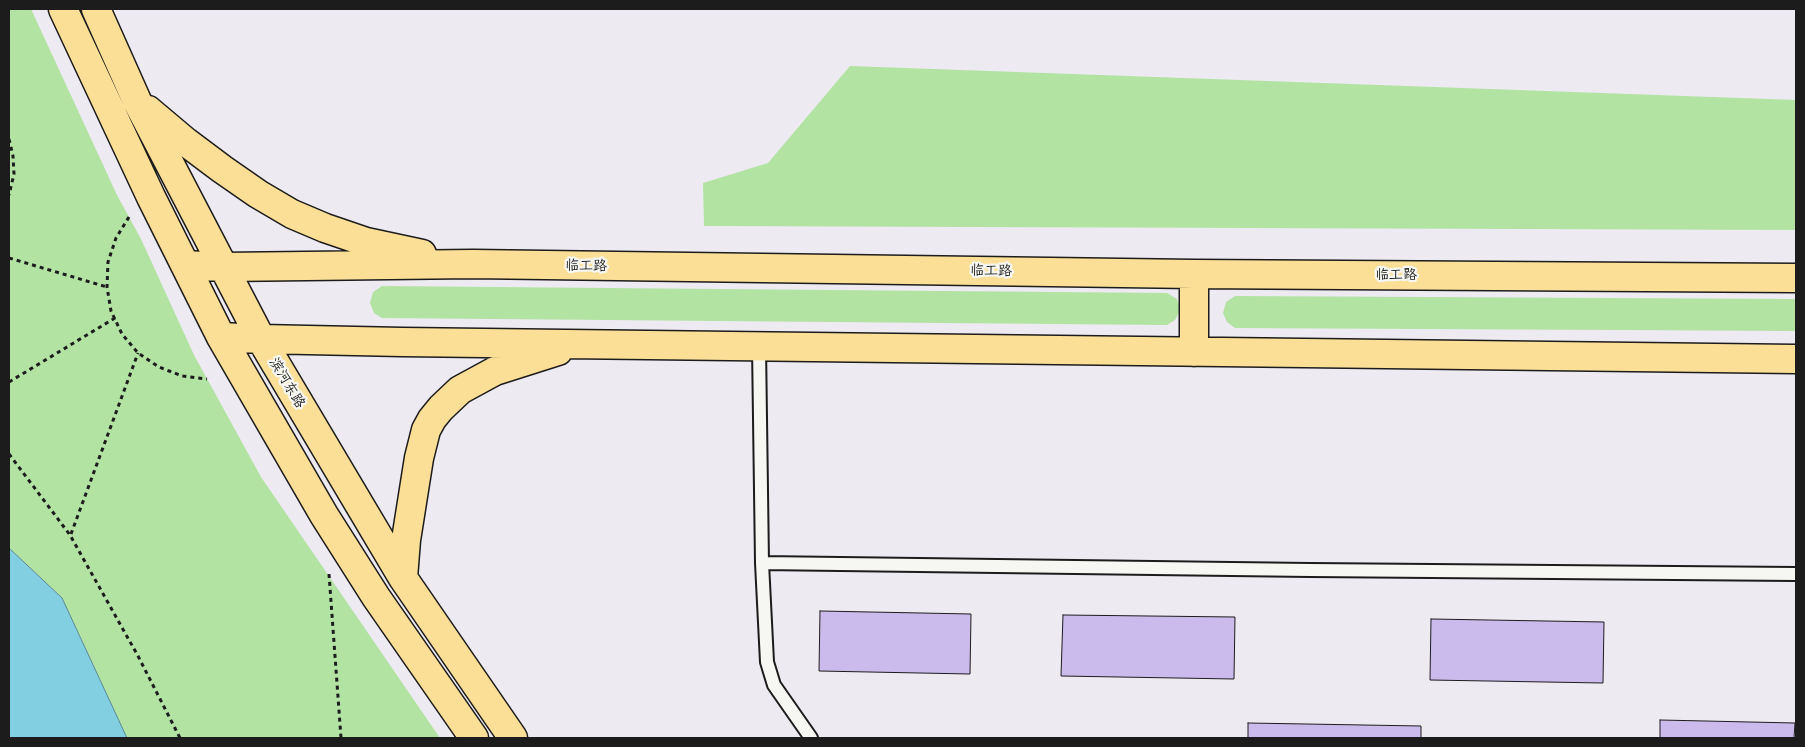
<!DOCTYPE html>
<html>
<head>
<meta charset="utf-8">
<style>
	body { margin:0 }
	#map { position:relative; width:1805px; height:747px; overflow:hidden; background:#edeaf1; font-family:"Comic Neue",sans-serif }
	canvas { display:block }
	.frame { position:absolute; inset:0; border:10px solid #1c1c1c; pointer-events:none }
</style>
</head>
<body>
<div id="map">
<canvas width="1805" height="747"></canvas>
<div class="frame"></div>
</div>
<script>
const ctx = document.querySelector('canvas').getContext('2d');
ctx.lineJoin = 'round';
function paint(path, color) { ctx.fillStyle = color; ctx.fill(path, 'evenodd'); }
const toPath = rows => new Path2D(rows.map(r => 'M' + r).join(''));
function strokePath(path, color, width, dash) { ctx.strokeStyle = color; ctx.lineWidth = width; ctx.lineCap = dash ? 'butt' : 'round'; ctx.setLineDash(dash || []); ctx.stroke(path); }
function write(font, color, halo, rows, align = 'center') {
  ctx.font = font + ' "Comic Neue","LXGW WenKai TC",sans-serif'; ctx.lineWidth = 4.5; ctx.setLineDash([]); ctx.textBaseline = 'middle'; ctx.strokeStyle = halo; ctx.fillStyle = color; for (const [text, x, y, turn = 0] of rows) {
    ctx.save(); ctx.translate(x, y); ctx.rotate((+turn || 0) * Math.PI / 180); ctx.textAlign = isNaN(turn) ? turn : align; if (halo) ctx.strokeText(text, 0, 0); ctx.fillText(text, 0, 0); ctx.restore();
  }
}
paint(toPath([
	[9,9,31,9,117,195,141,239,194,355,261,477,440,738,127,738,62,598,9,548],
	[850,66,1796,100,1796,230,704,226,703,183,768,163],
	[382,286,1167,293,1177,299,1180,310,1175,320,1167,325,382,318,374,313,370,303,373,292],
	[1235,296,1796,299,1796,331,1235,328,1227,322,1223,313,1226,302]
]), '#b2e3a3');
const water = toPath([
	[9,548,62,598,127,738,9,738,9,548]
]);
paint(water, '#81cfe0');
strokePath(water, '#598792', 1);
const building = toPath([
	[820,611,971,614,970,674,819,671,820,611],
	[1063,615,1235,617,1234,679,1061,676,1063,615],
	[1431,619,1604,622,1603,683,1430,680,1431,619],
	[1660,720,1795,723,1794,738,1660,738,1660,720],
	[1248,723,1421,726,1421,738,1248,738,1248,723]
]);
paint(building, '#cbbbec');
strokePath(building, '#1c1c1c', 1);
const service = toPath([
	[759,346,762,563,767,662,774,685,811,738],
	[762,563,1310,570,1796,574]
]);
const primary = toPath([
	[63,9,151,197,221,337,324,515,376,597,474,738],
	[96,9,137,101,261,339,403,578,513,738],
	[148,110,186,142,222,169,258,194,292,214,325,228,366,242,422,254],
	[185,265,223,267,473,264,1194,274,1796,278],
	[221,337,261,339,402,342,1796,359],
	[1194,352,1194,274],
	[403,578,406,540,419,458,426,430,432,419,441,408,460,390,495,371,558,351]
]);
strokePath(service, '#1c1c1c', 16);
strokePath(primary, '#1c1c1c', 31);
strokePath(toPath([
	[9,139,13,156,14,174,9,195],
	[129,217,116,238,108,262,107,287,111,311,122,334,138,353,159,367,182,376,207,379],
	[9,258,107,287],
	[9,382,115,318],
	[9,454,70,535,138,656,180,738],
	[71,534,138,353],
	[329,574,341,738]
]), '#1c1c1c', 3, [4, 4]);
strokePath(service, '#f6f6f2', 12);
strokePath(primary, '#fbdf96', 28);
write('14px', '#1c1c1c', '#f6f6f2', [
	["临工路",586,266,1],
	["临工路",991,271,1],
	["临工路",1396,275],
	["滨河东路",287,383,59]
]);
</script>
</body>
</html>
